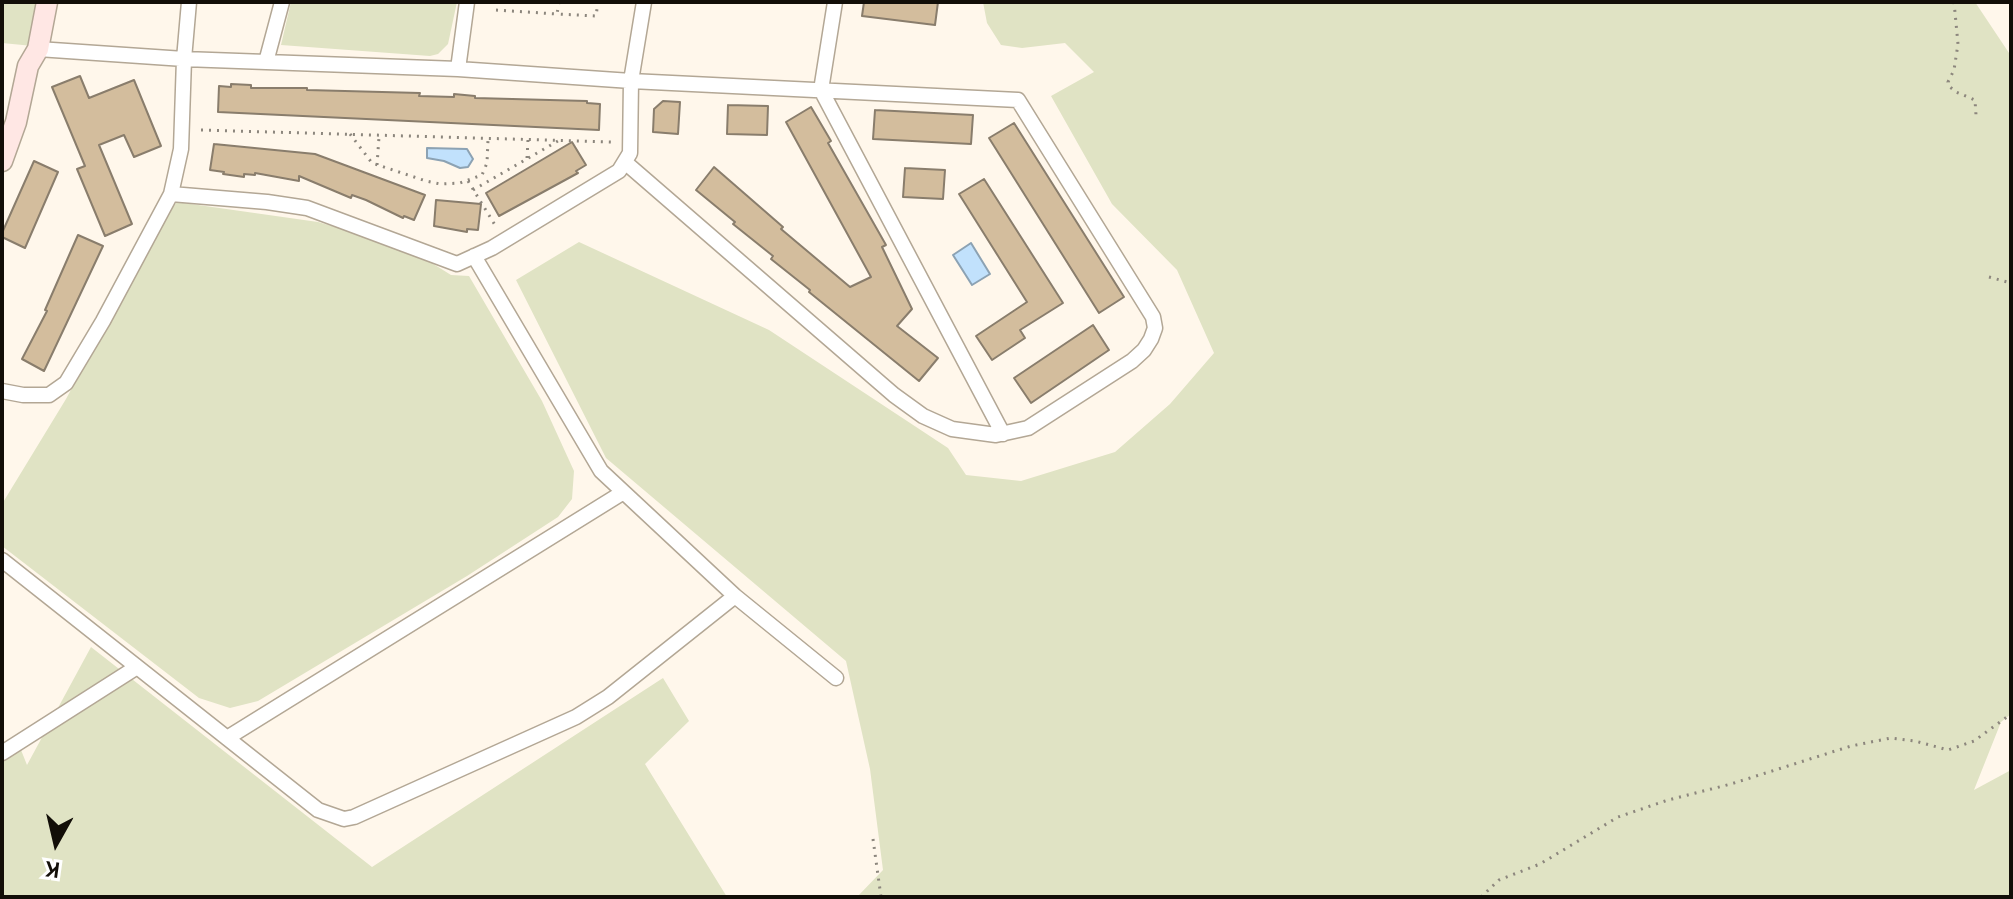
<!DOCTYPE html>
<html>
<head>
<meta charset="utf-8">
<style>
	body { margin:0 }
	#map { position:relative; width:2013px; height:899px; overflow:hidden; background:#fff7eb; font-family:Overpass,sans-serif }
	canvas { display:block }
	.frame { position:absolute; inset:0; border:4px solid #120e08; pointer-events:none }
	.north { position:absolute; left:16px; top:803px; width:80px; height:80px; -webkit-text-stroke:6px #fff; paint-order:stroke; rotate:188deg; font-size:22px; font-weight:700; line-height:32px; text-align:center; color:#120e08 }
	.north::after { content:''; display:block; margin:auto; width:28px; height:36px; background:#120e08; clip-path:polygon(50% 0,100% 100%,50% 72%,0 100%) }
</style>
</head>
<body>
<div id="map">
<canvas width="2013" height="899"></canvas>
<div class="frame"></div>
<div class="north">K</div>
</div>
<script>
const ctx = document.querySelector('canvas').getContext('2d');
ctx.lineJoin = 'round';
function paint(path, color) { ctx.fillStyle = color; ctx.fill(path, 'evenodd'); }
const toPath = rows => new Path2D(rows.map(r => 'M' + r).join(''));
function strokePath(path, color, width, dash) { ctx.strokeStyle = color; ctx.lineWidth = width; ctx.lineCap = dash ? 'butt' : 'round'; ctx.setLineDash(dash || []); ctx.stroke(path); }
paint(toPath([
	[2,2,40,2,33,46,2,43],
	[291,2,457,2,448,44,438,54,430,56,281,45],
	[983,2,1975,2,2011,56,2011,714,2001,722,1974,790,2011,770,2011,897,857,897,883,870,870,769,846,661,606,458,516,280,579,242,769,330,948,448,966,475,1021,481,1115,452,1170,404,1214,353,1177,270,1112,204,1051,96,1094,72,1065,43,1022,48,1001,45,987,23],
	[177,202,318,222,366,236,427,260,451,275,469,276,542,401,574,471,572,499,558,517,467,576,258,701,230,708,199,698,2,546,2,504,66,399,163,219],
	[91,647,372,867,663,678,689,721,645,764,727,897,2,897,2,755,21,750,27,765]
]), '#e0e3c4');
const water = toPath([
	[427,148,467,149,473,159,468,167,460,168,444,161,427,158,427,148],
	[971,243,990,274,972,285,953,255,971,243]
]);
paint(water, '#c1e1fc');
strokePath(water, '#8ca2b3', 2);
const building = toPath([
	[864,2,938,2,935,25,862,16,864,2],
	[80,76,89,98,134,80,161,146,134,157,124,135,99,145,132,224,105,236,77,169,85,166,52,87,80,76],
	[231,84,251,85,251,88,307,88,307,90,420,93,419,96,454,97,454,94,475,96,475,98,587,101,587,103,600,104,599,130,218,112,219,86,231,87,231,84],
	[663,101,680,102,678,134,653,132,654,109,663,101],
	[728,105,768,106,767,135,727,134,728,105],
	[811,107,831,141,828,143,886,245,882,247,912,309,897,326,938,358,919,381,809,292,810,290,771,259,773,256,733,224,735,222,696,190,714,167,783,227,781,229,850,287,871,277,786,122,811,107],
	[875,110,973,115,971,144,873,139,875,110],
	[1014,123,1124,297,1099,313,989,138,1014,123],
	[572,142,586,165,576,171,578,173,499,216,486,193,572,142],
	[214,144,315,154,425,195,414,220,404,216,403,218,366,200,352,195,351,198,299,176,299,181,255,173,255,175,244,174,244,177,223,174,224,172,210,170,214,144],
	[34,161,58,172,25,248,2,237,2,233,34,161],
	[905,168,945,170,943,199,903,197,905,168],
	[984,179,1063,303,1020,330,1025,338,992,360,976,336,1027,302,959,194,984,179],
	[436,200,481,204,478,230,467,229,467,232,434,226,436,200],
	[78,235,103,246,44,371,22,359,47,311,45,310,78,235],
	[1093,325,1109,350,1031,403,1014,378,1093,325]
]);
paint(building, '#d3bd9d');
strokePath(building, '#897d6c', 2);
const street = toPath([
	[835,2,821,90,1003,434],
	[38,49,184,59,189,2],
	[266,62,282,2],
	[626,163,894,395,923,416,952,429,996,435,1028,428,1132,361,1144,350,1151,339,1155,328,1153,317,1018,100,631,81,644,2],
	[171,194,181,149,184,59,458,69],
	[474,256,601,471,735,596,836,678],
	[2,391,23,395,49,395,66,383,103,321,171,194,267,202,307,208,457,264,492,248,619,171,630,153,631,81,458,69,467,2],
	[2,560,318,810,344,819,354,817,576,717,608,697,735,596],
	[227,738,622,493],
	[2,753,137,667]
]);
const secondary = toPath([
	[2,161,16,122,28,66,38,49,47,2]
]);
strokePath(street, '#b3a795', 17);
strokePath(secondary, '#b3a795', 23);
strokePath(toPath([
	[559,2,557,14,596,16,598,2],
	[1954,2,1958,44,1954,70,1948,82,1950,87,1956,92,1975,100,1976,115],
	[496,10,557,14],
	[201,130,613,142],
	[350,134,372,163,426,181,440,184,460,183,482,175,487,163,488,140],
	[527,158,528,140],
	[377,165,379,137],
	[468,181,495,225],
	[473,190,558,141],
	[1989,277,2011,283],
	[873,839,881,897],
	[1481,897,1499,880,1540,864,1618,817,1668,800,1731,784,1851,746,1891,738,1915,741,1948,750,1974,741,2011,714]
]), '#8c867d', 3, [2, 6]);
strokePath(street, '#fff', 14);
strokePath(secondary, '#ffe7e4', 20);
</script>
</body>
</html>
